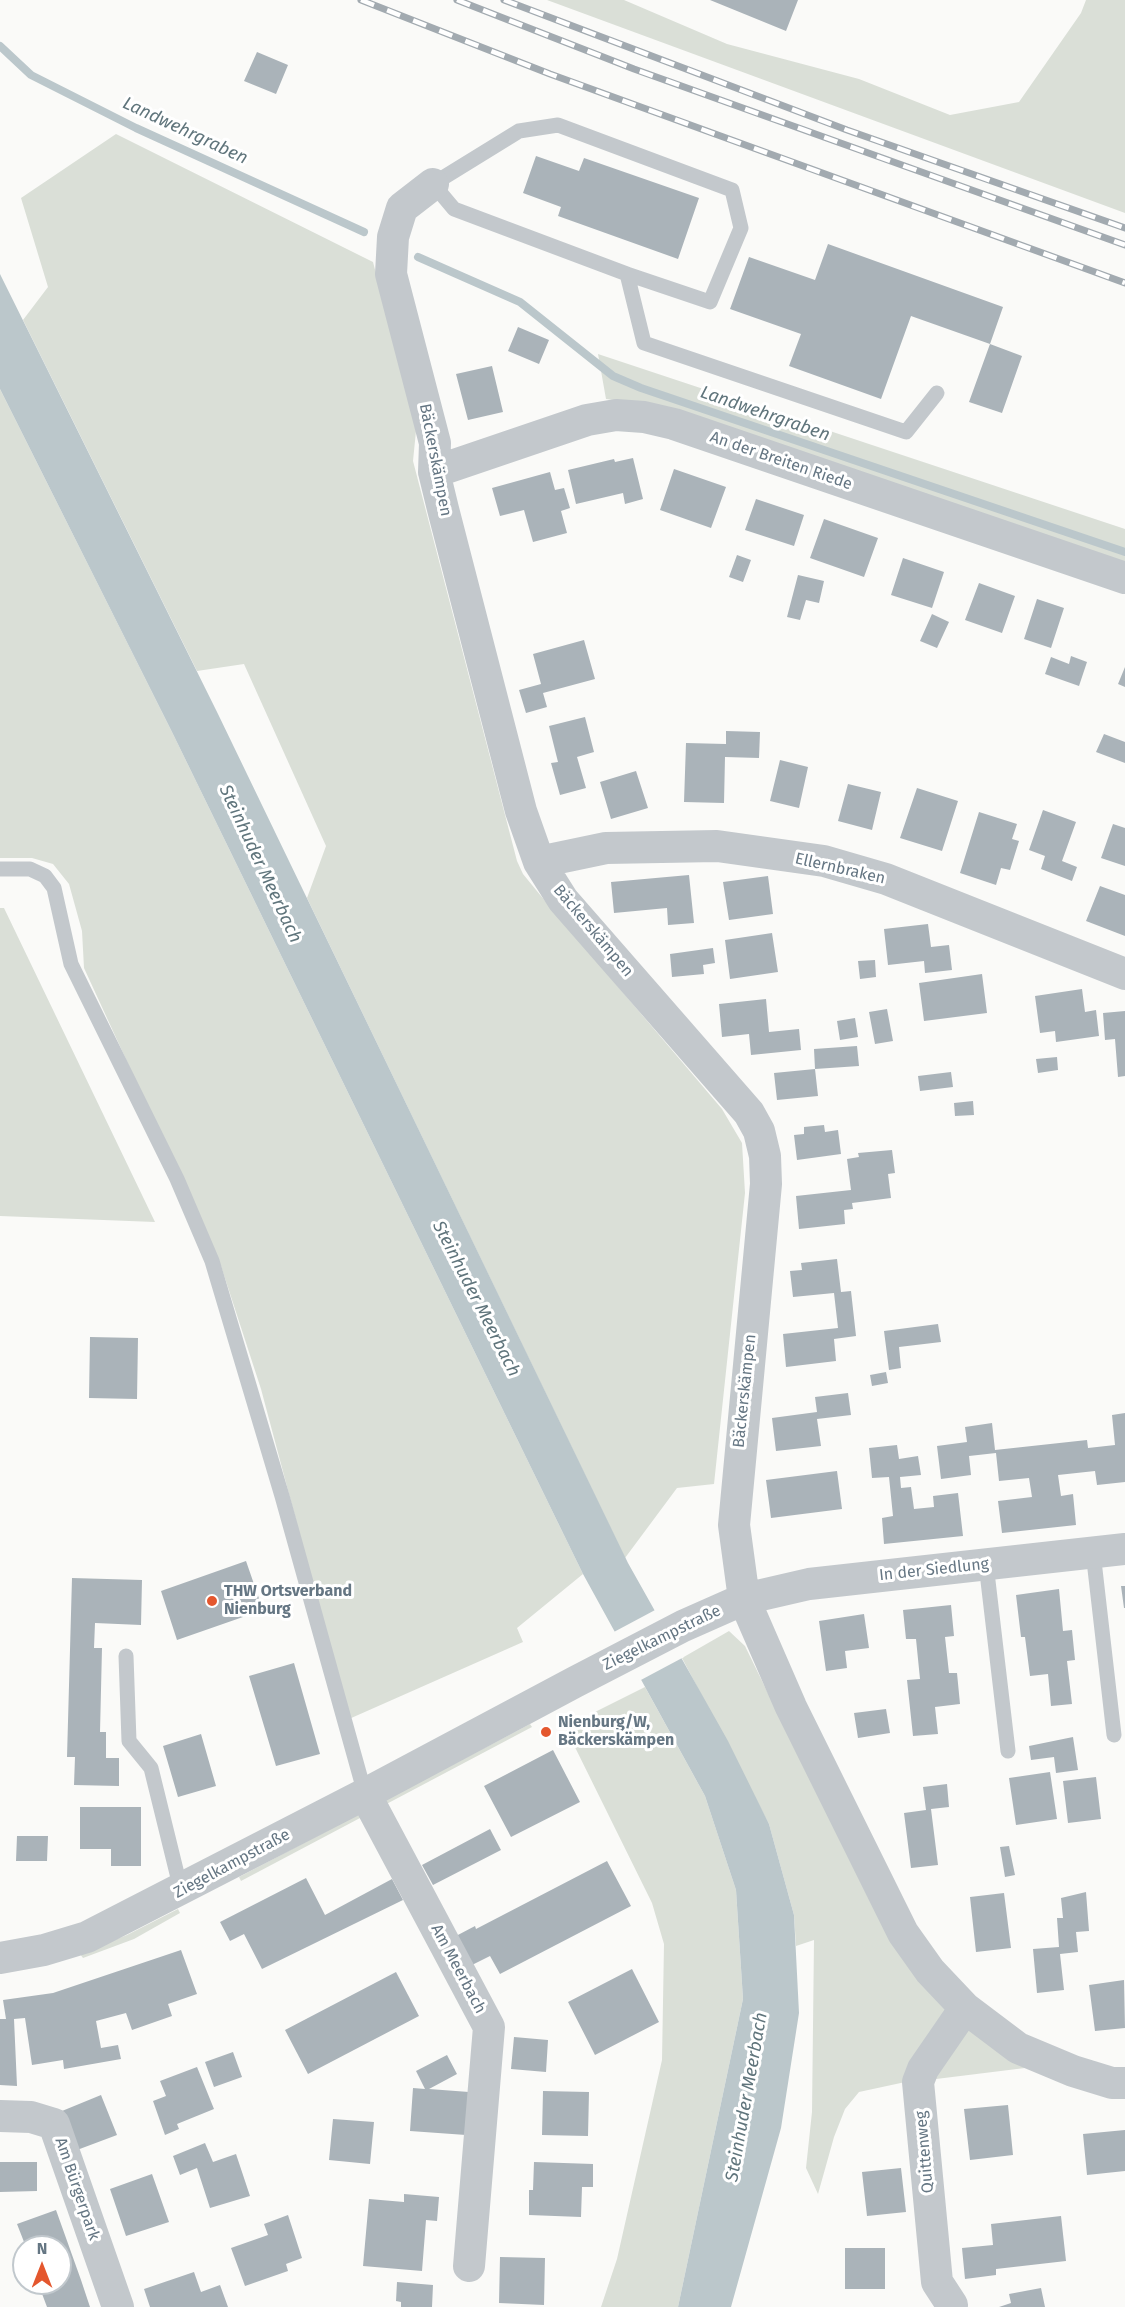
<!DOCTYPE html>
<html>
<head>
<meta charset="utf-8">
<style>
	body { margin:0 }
	#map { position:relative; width:1125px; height:2307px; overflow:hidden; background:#fafaf8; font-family:"Fira Sans",sans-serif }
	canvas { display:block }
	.north { position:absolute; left:12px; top:2235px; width:60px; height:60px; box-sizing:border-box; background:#fff; border:2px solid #c1c8cd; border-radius:50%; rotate:0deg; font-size:16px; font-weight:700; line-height:24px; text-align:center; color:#657683 }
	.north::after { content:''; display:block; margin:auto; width:21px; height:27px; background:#e4572e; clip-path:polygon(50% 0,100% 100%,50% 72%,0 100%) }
</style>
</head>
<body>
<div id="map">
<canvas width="1125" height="2307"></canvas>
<div class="north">N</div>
</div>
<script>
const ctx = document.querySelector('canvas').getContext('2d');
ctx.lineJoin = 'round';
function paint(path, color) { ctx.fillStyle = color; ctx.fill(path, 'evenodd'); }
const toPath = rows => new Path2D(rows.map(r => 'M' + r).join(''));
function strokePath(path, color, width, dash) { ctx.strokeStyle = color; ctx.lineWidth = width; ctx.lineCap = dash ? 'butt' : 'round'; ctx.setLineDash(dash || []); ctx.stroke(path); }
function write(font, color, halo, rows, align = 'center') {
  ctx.font = font + ' "Fira Sans",sans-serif'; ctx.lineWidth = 6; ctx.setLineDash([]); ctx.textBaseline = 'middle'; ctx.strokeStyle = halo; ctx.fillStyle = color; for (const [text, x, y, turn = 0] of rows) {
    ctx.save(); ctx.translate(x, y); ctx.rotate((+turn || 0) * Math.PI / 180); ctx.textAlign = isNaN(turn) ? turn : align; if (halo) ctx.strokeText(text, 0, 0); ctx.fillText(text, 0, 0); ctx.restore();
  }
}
paint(toPath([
	[547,0,624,0,727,44,859,79,950,115,1019,102,1081,13,1086,0,1125,0,1125,213],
	[116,134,373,262,413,415,416,431,413,461,517,861,523,874,541,896,722,1109,742,1143,745,1193,714,1484,677,1488,625,1558,307,898,326,846,244,664,197,671,23,320,48,287,21,198],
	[598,354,1125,529,1125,563,669,407,606,399],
	[0,389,172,732,583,1574,517,1628,523,1642,349,1719,261,1389,221,1266,84,968,82,931,69,884,53,864,32,858,0,858],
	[0,908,4,908,155,1222,0,1216],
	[729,1631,745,1646,824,1808,949,2009,910,2081,859,2092,845,2109,834,2137,818,2194,806,2168,812,2112,814,1940,796,1946,794,1915,769,1824,682,1658],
	[645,1687,705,1796,736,1890,743,1999,678,2307,601,2307,617,2259,662,2060,664,1944,652,1903,565,1727],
	[530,1724,532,1727,241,1881,239,1877],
	[178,1909,180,1913,134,1939,83,1958,80,1954,127,1935],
	[967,2028,1025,2068,928,2080]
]), '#dadfd7');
paint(toPath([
	[0,274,218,714,628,1563,728,1741,769,1824,794,1915,799,2013,781,2128,731,2307,678,2307,743,1999,736,1890,705,1796,583,1574,172,732,0,389]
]), '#bbc7cb');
paint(toPath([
	[657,1609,684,1657,639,1681,612,1633]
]), '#fafaf8');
strokePath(toPath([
	[0,46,31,75,136,128,364,232],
	[418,257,520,302,613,376,641,388,1125,552]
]), '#bbc7cb', 8);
paint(toPath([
	[710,0,798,0,786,31],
	[257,52,288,65,276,94,244,81],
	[536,156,579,171,584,158,699,198,678,259,558,216,561,207,523,193],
	[828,244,1003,307,990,344,1022,356,1002,413,969,402,990,344,911,316,881,399,789,366,801,334,730,309,749,257,815,280],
	[518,327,549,340,539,364,508,351],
	[492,366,503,412,468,420,456,374],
	[633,458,643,499,625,504,623,493,576,504,568,470,614,459,615,462],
	[674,469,726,487,711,528,660,510],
	[550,472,555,490,564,488,570,508,561,511,567,533,533,542,524,510,500,516,492,488],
	[756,499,804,515,794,546,745,530],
	[824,519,878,538,864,577,810,558],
	[737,555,751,560,743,582,729,577],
	[903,558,944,572,932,608,891,595],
	[798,575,824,581,819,603,806,600,800,620,787,617],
	[979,583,1015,596,1002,633,965,620],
	[1037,599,1064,608,1051,648,1024,639],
	[932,614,949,622,937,648,920,641],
	[584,640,595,679,543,693,547,707,526,713,519,690,541,684,533,654],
	[1071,656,1087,662,1079,686,1045,674,1051,657,1069,664],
	[1125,667,1125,687,1118,684],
	[585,717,594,752,577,757,586,788,560,795,551,763,558,762,549,726],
	[726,731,760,732,759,758,725,757,724,803,684,802,686,743,726,744],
	[1104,734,1125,742,1125,763,1096,752],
	[780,760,808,767,799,808,770,801],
	[636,771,648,808,611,819,600,782],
	[848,784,881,792,872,830,838,821],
	[917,788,958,801,942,851,900,838],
	[1043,810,1076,822,1062,861,1077,867,1072,881,1041,869,1045,856,1029,850],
	[979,812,1017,824,1012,839,1019,841,1010,870,1001,868,996,885,960,873],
	[1113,824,1125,828,1125,866,1101,858],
	[689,875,694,923,668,925,667,908,614,913,611,882],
	[768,876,773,914,729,920,723,882],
	[1100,886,1125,895,1125,936,1086,921],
	[928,924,931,947,949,945,952,970,925,973,924,961,888,965,884,929],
	[772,933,778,972,730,979,725,940],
	[713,948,715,963,703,965,704,974,672,977,670,954],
	[875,960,876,977,860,979,858,961],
	[982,974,987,1013,924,1021,919,983],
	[1082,989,1085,1012,1096,1010,1099,1036,1056,1042,1055,1031,1040,1033,1035,996],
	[766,999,769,1032,799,1029,801,1050,751,1055,749,1034,722,1037,719,1004],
	[887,1009,893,1041,875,1044,869,1012],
	[1125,1011,1125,1076,1118,1077,1115,1039,1105,1040,1103,1013],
	[855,1018,858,1037,840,1040,837,1021],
	[857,1046,859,1066,815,1069,814,1049],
	[1057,1057,1058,1070,1038,1073,1036,1059],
	[815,1069,818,1096,777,1100,774,1073],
	[951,1072,953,1087,920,1091,918,1076],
	[973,1101,974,1115,955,1116,954,1103],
	[824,1125,825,1132,838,1130,841,1154,797,1160,794,1135,804,1134,804,1127],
	[892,1150,895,1173,888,1174,891,1198,852,1203,853,1209,844,1210,845,1224,799,1229,796,1196,851,1190,847,1159,859,1157,858,1153],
	[837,1259,841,1292,851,1291,856,1336,834,1339,836,1361,786,1367,783,1334,838,1328,834,1293,793,1297,790,1271,802,1270,801,1263],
	[938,1324,941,1342,899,1347,901,1368,889,1370,884,1331],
	[90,1337,138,1338,137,1399,89,1398],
	[886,1372,888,1383,872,1386,870,1375],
	[848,1393,851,1415,817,1419,821,1446,776,1451,772,1418,817,1412,815,1397],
	[1125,1413,1125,1482,1097,1485,1095,1471,1058,1475,1061,1496,1073,1494,1076,1525,1002,1533,998,1501,1032,1497,1029,1478,999,1481,996,1453,969,1456,971,1475,941,1479,937,1446,967,1442,965,1427,992,1423,995,1450,1087,1440,1088,1448,1115,1445,1112,1415],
	[897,1445,899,1459,918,1456,921,1475,900,1477,901,1488,911,1487,914,1509,934,1507,933,1496,958,1493,963,1536,884,1544,882,1518,893,1516,889,1477,872,1478,869,1448],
	[837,1471,842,1509,771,1518,766,1480],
	[246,1561,263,1610,177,1640,161,1591],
	[72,1578,142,1580,141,1625,95,1623,94,1648,102,1648,100,1732,106,1732,106,1758,119,1758,119,1786,74,1785,75,1757,67,1757],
	[1121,1586,1125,1586,1125,1608,1124,1608],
	[1059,1589,1063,1631,1072,1630,1075,1660,1067,1661,1072,1704,1051,1706,1048,1674,1030,1676,1025,1637,1021,1637,1016,1595],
	[951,1605,954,1636,945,1637,949,1673,957,1673,960,1704,935,1707,938,1734,913,1736,907,1680,920,1679,916,1639,906,1639,903,1610],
	[864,1614,869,1648,845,1651,847,1668,826,1671,819,1621],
	[294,1663,320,1754,276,1766,249,1676],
	[886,1709,890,1733,858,1738,854,1713],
	[201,1734,216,1786,178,1797,163,1746],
	[1073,1737,1078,1770,1056,1773,1054,1757,1031,1760,1029,1746],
	[553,1750,580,1802,511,1837,484,1786],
	[1050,1772,1057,1819,1016,1825,1009,1778],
	[1096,1777,1101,1819,1068,1823,1063,1781],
	[947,1784,949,1807,931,1809,938,1865,911,1868,904,1813,926,1810,923,1787],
	[80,1807,141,1807,141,1866,111,1866,111,1849,80,1849],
	[490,1829,501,1850,433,1885,422,1865],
	[17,1836,48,1836,47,1861,16,1861],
	[1009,1846,1015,1875,1005,1877,1000,1847],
	[607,1861,631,1906,500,1974,490,1956,472,1965,456,1936,475,1926,476,1929],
	[306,1878,325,1915,392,1879,403,1900,262,1969,244,1934,230,1941,220,1922],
	[1086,1892,1089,1931,1076,1932,1078,1952,1060,1954,1064,1990,1037,1993,1033,1949,1059,1947,1057,1918,1063,1918,1061,1898],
	[1004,1893,1011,1948,976,1952,970,1897],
	[181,1950,197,1994,168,2004,172,2016,132,2030,126,2013,96,2021,101,2048,118,2045,121,2059,64,2069,63,2060,32,2065,25,2018,14,2019,17,2086,0,2085,0,2019,6,2019,3,2000,53,1993],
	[632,1969,659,2022,595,2055,568,2002],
	[396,1972,419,2016,308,2074,285,2030],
	[1124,1980,1125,2028,1095,2031,1089,1985],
	[514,2037,548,2040,546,2072,511,2069],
	[233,2052,242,2077,214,2087,205,2062],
	[447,2055,457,2074,429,2089,469,2092,466,2135,410,2131,413,2088,425,2089,416,2071],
	[197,2067,214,2109,177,2124,179,2129,165,2135,153,2101,166,2096,160,2081],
	[543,2091,589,2092,588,2136,542,2135],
	[101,2095,117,2135,77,2150,62,2111],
	[1008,2105,1013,2155,970,2160,964,2109],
	[333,2119,374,2122,370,2164,329,2160],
	[1125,2130,1125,2171,1087,2175,1083,2134],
	[205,2143,213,2162,236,2154,250,2196,210,2208,197,2168,180,2175,173,2156],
	[0,2162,37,2162,37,2191,0,2192],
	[534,2162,593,2164,593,2187,582,2187,581,2217,529,2215,529,2190,533,2190],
	[901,2168,906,2212,867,2216,862,2172],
	[152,2174,169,2222,126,2236,110,2189],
	[404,2194,439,2197,437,2221,426,2220,422,2271,363,2266,369,2199,404,2202],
	[56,2210,81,2280,90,2307,47,2307,38,2283,60,2283,60,2247,26,2247,17,2224],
	[288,2215,302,2258,286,2264,288,2271,245,2286,231,2248,268,2235,264,2224],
	[1061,2216,1066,2261,996,2269,996,2275,965,2279,962,2248,993,2245,991,2224],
	[845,2248,885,2248,885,2289,845,2289],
	[500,2257,545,2258,544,2305,499,2303],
	[194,2272,201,2292,220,2285,228,2307,150,2307,144,2289],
	[397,2282,433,2285,432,2307,401,2307,401,2302,396,2301],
	[1041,2288,1045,2307,999,2307,1011,2303,1009,2294]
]), '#aab3b9');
strokePath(toPath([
	[627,274,710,302,741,228,732,190,558,125,519,131,433,184,454,209,627,274,644,343,906,432,937,393],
	[0,869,30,869,45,876,54,888,71,964,177,1179,212,1261,282,1496,365,1794],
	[1093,1552,1114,1735],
	[986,1564,1008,1751],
	[126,1656,129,1741,151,1768,181,1890]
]), '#c3c8cc', 15);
strokePath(toPath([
	[433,184,402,208,393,237,391,274,435,443,434,472,443,509,521,811,539,862,563,900,749,1113,759,1131,765,1156,766,1184,734,1525,744,1599,791,1707,903,1933,930,1971,965,2008,1018,2048,1073,2071,1112,2083,1125,2083],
	[434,472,587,420,616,415,644,417,674,424,1125,578],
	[539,862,606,848,717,846,824,861,886,879,1125,974],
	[365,1794,489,2027,469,2266],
	[0,1958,44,1950,87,1937,365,1794,575,1682,683,1626,744,1599,809,1584,1125,1549],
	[0,2116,31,2117,54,2124,118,2307],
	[952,2305,937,2282,918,2082,923,2069,965,2008]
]), '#c3c8cc', 32);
const rail = toPath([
	[361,0,550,74,1125,283],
	[457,0,634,69,1125,245],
	[504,0,847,130,1125,228]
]);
strokePath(rail, '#a2aab0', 7);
strokePath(rail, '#fff', 4.5, [14]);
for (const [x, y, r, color] of [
	[212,1601,6,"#e4572e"],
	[546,1732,6,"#e4572e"]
]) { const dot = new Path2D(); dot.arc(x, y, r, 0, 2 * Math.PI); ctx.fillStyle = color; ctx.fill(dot); strokePath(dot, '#fff', 2); }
write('16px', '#657683', '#fff', [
	["Bäckerskämpen",435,460,79],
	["An der Breiten Riede",781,461,19],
	["Ellernbraken",840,869,13],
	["Bäckerskämpen",593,931,50],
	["Bäckerskämpen",745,1391,-84],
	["In der Siedlung",934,1570,-6],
	["Ziegelkampstraße",662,1638,-26],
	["Ziegelkampstraße",232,1864,-28],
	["Am Meerbach",458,1969,62],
	["Quittenweg",925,2152,-95],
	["Am Bürgerpark",77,2189,71]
]);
write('bold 16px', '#657683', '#fff', [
	["THW Ortsverband",224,1592],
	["Nienburg",224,1610],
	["Nienburg/W,",558,1723],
	["Bäckerskämpen",558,1741]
], 'left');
write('italic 18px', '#60757c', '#fff', [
	["Landwehrgraben",185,131,25],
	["Landwehrgraben",765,414,19],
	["Steinhuder Meerbach",260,864,65],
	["Steinhuder Meerbach",476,1299,63],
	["Steinhuder Meerbach",747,2097,-80]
]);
</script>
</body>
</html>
